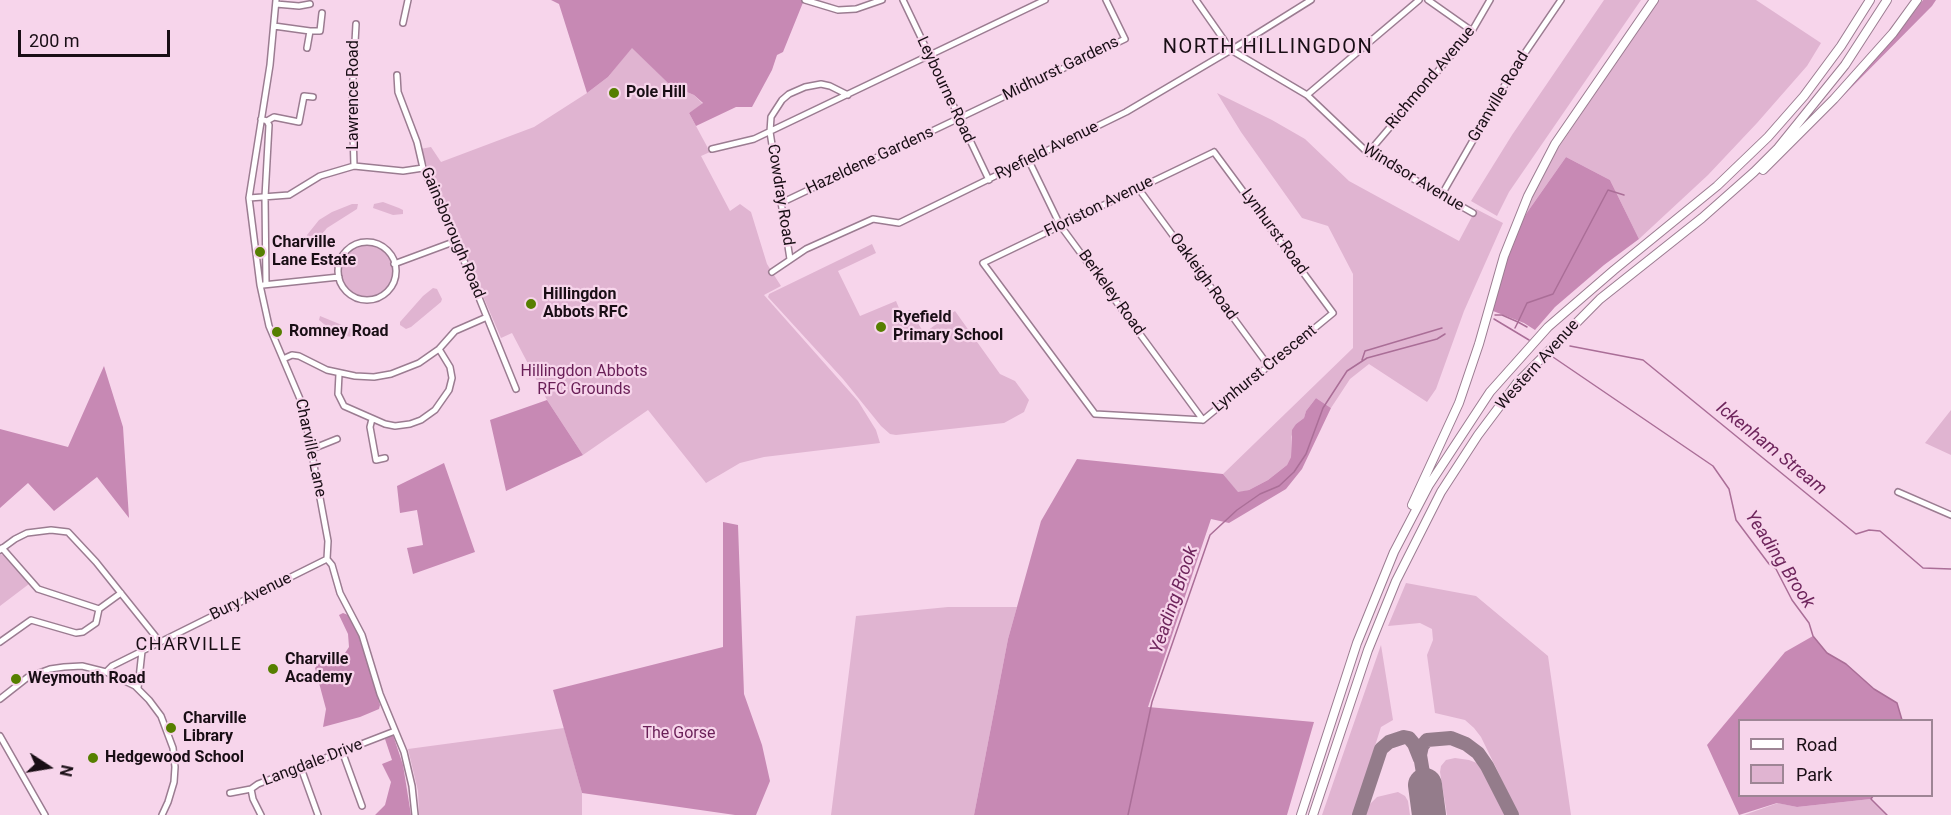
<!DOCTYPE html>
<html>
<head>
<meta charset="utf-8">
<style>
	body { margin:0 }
	#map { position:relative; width:1951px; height:815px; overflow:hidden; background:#f7d5eb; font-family:Roboto,sans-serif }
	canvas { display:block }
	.legend { position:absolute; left:1738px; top:719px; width:195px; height:78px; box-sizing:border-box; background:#f7d5eb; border:2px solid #9e8595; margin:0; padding:8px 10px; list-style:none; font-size:18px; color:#190e15 }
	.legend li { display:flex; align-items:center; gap:12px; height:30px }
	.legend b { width:30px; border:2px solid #9e8595 }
	.north { position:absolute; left:18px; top:737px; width:60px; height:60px; -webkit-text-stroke:4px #f7d5eb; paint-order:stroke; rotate:102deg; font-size:16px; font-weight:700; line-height:24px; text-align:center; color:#190e15 }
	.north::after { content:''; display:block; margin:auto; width:21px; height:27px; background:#190e15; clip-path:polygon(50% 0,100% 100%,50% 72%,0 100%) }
	.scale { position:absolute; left:18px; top:30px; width:152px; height:27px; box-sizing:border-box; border:3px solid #190e15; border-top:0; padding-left:8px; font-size:18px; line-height:21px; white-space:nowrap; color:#190e15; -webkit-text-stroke:4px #f7d5eb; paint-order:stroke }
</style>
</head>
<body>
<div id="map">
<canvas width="1951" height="815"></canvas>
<ul class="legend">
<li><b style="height:8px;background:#fff"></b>Road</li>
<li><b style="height:16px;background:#e0b4d1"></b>Park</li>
</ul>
<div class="north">N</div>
<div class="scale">200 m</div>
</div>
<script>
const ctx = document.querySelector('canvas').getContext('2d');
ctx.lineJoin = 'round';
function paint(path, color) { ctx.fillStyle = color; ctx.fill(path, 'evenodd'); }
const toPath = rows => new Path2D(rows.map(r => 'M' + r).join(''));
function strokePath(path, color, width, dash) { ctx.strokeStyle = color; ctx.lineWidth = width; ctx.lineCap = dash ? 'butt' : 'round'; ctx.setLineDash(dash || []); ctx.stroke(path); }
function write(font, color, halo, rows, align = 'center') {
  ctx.font = font + ' Roboto,sans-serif'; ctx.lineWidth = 4.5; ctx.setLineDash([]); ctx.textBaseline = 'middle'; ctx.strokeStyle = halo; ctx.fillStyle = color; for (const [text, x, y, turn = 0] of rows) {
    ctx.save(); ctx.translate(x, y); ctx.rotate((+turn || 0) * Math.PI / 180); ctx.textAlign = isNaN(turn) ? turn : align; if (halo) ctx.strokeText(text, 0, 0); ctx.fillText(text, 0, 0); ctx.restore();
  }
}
paint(toPath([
	[1604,0,1641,0,1509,192,1497,216,1471,201,1512,135],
	[1658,0,1756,0,1821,43,1807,66,1757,123,1708,175,1639,239,1610,180,1566,157,1526,214,1536,185,1559,147],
	[632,47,670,85,694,95,703,104,689,113,710,152,701,156,730,211,740,204,751,212,767,264,781,286,764,295,858,401,876,430,880,443,764,457,740,463,706,483,648,410,583,455,547,400,512,333,501,338,420,149,431,147,441,162,534,127,587,93,608,77],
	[1217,93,1272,120,1305,139,1349,181,1459,241,1476,209,1503,223,1464,311,1436,389,1427,402,1369,364,1350,379,1331,408,1316,398,1306,411,1304,418,1296,424,1291,437,1291,457,1287,465,1268,480,1249,490,1238,493,1223,474,1353,348,1353,274,1328,226,1302,218,1241,132],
	[383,202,399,208,403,210,403,214,393,215,373,208,374,204],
	[352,204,358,204,357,209,327,228,315,242,310,243,306,240,307,235,319,220,332,212],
	[872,244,876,253,838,271,860,316,896,301,901,313,910,310,924,333,955,311,1000,374,1015,381,1029,400,1024,412,1004,423,896,435,890,434,881,426,843,379,768,297,769,294],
	'341 271a26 26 0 1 1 52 0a26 26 0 1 1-52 0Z',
	[433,288,437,289,442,299,441,302,411,327,406,329,400,325,400,322,423,296],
	[320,316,359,332,361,334,352,337,336,334,319,320],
	[1951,410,1951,455,1925,443],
	[0,554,4,555,29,584,0,606],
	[1406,583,1476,596,1548,656,1571,815,1519,815,1481,737,1474,728,1465,720,1435,713,1427,655,1433,640,1432,629,1420,623,1388,626],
	[948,607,1017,607,1008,639,974,815,831,815,856,616],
	[1381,645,1393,720,1381,727,1353,815,1322,815],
	[564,728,582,793,582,815,419,815,418,791,408,749],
	[1455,758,1469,760,1477,763,1482,770,1505,815,1447,815,1440,772,1441,766,1446,760],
	[1398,792,1405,796,1408,801,1410,815,1364,815,1368,806,1377,797],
	[1871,799,1887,815,1744,815,1778,803,1797,807]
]), '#e0b4d1');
paint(toPath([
	[551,0,804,0,783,52,777,55,772,70,752,107,736,107,696,126,689,113,703,103,694,95,670,85,632,48,608,77,587,93,559,4],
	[1923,0,1936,0,1932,6,1836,103,1897,35],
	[1566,157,1610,180,1639,239,1604,265,1555,307,1535,330,1524,323,1493,311,1498,287,1511,243,1526,214],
	[104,366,123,427,129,518,97,477,54,511,28,483,0,508,0,429,68,447],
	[1316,398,1331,408,1302,469,1286,489,1229,523,1211,519,1148,707,1314,722,1287,815,974,815,1008,639,1041,521,1077,459,1223,474,1238,492,1249,490,1268,480,1287,465,1291,457,1292,430,1296,424,1304,418,1306,411],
	[547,400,583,455,506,491,490,420],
	[444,463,475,552,413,574,407,548,423,545,417,510,400,513,397,486],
	[723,522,738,525,744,694,762,745,770,781,756,815,735,815,582,793,553,690,723,647],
	[343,613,348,615,358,634,380,705,379,709,360,717,323,727,326,709,315,668,319,663,343,656,349,647,348,634,339,615],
	[1813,636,1827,653,1846,664,1874,689,1897,703,1902,720,1740,720,1740,796,1873,796,1871,799,1797,807,1777,803,1739,815,1707,745,1785,652],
	[393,735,403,765,411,815,375,815,385,805,391,782,382,764,392,760,385,739]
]), '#c789b4');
strokePath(toPath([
	[1495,315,1502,315,1518,322,1527,303,1553,294,1608,190,1624,195],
	[1494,319,1529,340],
	[1515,328,1518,322,1527,327],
	[1570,346,1643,360,1856,534,1869,530,1880,531,1923,568,1951,569],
	[1550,355,1713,466,1729,489,1736,520,1769,564,1776,569,1792,600,1809,623,1813,636,1827,653,1846,664,1874,689,1897,703,1902,720],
	[1362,360,1365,351,1442,328],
	[1873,796,1871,799,1887,815],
	[1128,815,1152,702,1210,535,1237,510,1260,494,1279,486,1294,472,1306,454,1323,408,1347,371,1367,358,1437,339,1445,334]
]), '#aa6e97', 1.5);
strokePath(toPath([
	[1425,785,1420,755,1422,746,1427,740,1451,738,1466,744,1478,753,1487,766,1512,815],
	[1359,815,1381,749,1389,742,1404,737,1409,738,1414,744,1420,759]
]), '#947c8b', 14);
strokePath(toPath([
	[1425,785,1429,815]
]), '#947c8b', 34);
const minor = toPath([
	[276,0,270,65,249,198,260,285,269,326,303,406,328,541,327,559,332,565,340,593,362,635,380,694,404,752,412,786,415,815],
	[805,0,838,10,856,9,882,0],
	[903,0,989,180],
	[1196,0,1231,50,1307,95,1368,153,1473,213],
	[1428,0,1472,31],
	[276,4,299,6,310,4],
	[403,23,408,0],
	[274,26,310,31,320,31,322,13],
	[307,48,310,31],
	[397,75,398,92,417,142,423,168,456,241,516,389],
	[1307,95,1419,0],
	[261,119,267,121,269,125,265,197,266,284],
	[267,121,274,117,299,122,304,96,313,97],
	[712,149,754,139,1045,0],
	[1214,152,1333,313,1203,420,1095,414,983,263,1214,152],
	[1368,153,1472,31,1490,0],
	[1029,161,1060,225,1203,420],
	[354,166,352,97,356,24],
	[1138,188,1268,365],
	[1441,196,1514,69,1561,0],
	[249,198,289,195,320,176,354,166,403,171,423,168],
	[781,203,1125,39,1106,0],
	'338 271a29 29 0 1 1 58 0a29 29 0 1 1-58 0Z',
	[790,259,770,132,771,117,782,100,789,94,805,87,821,84,830,86,848,95],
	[394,264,456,241],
	[772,272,806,249,873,219,899,223,1126,112,1231,50,1311,0],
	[263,285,339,277],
	[283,359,292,355,299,356,327,370,355,376,374,377,391,374,419,363,439,349,455,331,487,317],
	[339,374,338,394,344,406,385,424,395,426,410,424,421,420,435,410,449,390,452,378,450,367,439,349],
	[372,419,370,427,376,460,385,458],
	[312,449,337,439],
	[1898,492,1951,515],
	[2,548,38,589,99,609],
	[0,550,15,539,27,533,51,530,68,532,96,562,160,642],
	[0,642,31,620,76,633,83,632,96,623,99,609,121,593],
	[106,672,112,666,327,559],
	[138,688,142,651],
	[0,699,28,677,50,669,64,667,82,666,106,672,135,686,149,700,161,716,173,748,175,767,174,782,168,802,162,815],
	[0,736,45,815],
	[342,751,362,806],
	[301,768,318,815],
	[251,789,253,799,261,815],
	[230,793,251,789,258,784,395,731]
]);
const highway = toPath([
	[1763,170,1834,99,1893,33,1917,0],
	[1412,505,1459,403,1479,344,1504,256,1528,196,1555,144,1654,0],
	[1301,815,1357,643,1394,552,1429,485,1490,392,1548,327,1614,270,1717,186,1768,137,1804,96,1841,46,1870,0],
	[1313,815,1368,650,1396,581,1441,492,1478,435,1517,383,1600,299,1702,218,1754,172,1778,148,1845,65,1887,0]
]);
strokePath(minor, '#9b7c91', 8);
strokePath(highway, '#9b7c91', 10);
strokePath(minor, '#fff', 5);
strokePath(highway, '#fff', 8);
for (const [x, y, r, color] of [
	[614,93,6,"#567f00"],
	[260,252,6,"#567f00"],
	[531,304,6,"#567f00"],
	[881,327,6,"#567f00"],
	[277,332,6,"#567f00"],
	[273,669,6,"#567f00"],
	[16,679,6,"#567f00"],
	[171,728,6,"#567f00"],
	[93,758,6,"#567f00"]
]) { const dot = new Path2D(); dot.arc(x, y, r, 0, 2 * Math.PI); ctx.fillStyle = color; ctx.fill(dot); strokePath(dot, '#f7d5eb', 2); }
write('16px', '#190e15', '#f7d5eb', [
	["Midhurst Gardens",1061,69,-26],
	["Richmond Avenue",1431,78,-50],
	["Leybourne Road",945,90,65],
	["Lawrence Road",354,95,-90],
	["Granville Road",1499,97,-59],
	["Ryefield Avenue",1047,151,-26],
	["Hazeldene Gardens",870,161,-25],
	["Windsor Avenue",1413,178,31],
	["Cowdray Road",780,195,81],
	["Floriston Avenue",1099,207,-26],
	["Lynhurst Road",1274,232,54],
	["Gainsborough Road",452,233,67],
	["Oakleigh Road",1203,277,54],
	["Berkeley Road",1111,293,54],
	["Western Avenue",1538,365,-48],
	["Lynhurst Crescent",1265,369,-39],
	["Charville Lane",310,448,78],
	["Bury Avenue",251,597,-26],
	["Langdale Drive",313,763,-21]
]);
write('bold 16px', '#190e15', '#f7d5eb', [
	["Pole Hill",626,93],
	["Charville",272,243],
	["Lane Estate",272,261],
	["Hillingdon",543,295],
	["Abbots RFC",543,313],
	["Ryefield",893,318],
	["Primary School",893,336],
	["Romney Road",289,332],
	["Charville",285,660],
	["Academy",285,678],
	["Weymouth Road",28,679],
	["Charville",183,719],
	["Library",183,737],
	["Hedgewood School",105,758]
], 'left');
write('16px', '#691f57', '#f7d5eb', [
	["Hillingdon Abbots",584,372],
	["RFC Grounds",584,390],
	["The Gorse",679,734]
]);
write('italic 18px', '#6e255c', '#f7d5eb', [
	["Ickenham Stream",1771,449,39],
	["Yeading Brook",1779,560,57],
	["Yeading Brook",1175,600,-71]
]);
ctx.letterSpacing = '1.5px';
write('18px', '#190e15', '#f7d5eb', [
	["CHARVILLE",189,645]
]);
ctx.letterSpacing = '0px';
ctx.letterSpacing = '1.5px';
write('20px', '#190e15', '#f7d5eb', [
	["NORTH HILLINGDON",1268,48]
]);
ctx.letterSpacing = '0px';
</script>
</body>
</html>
